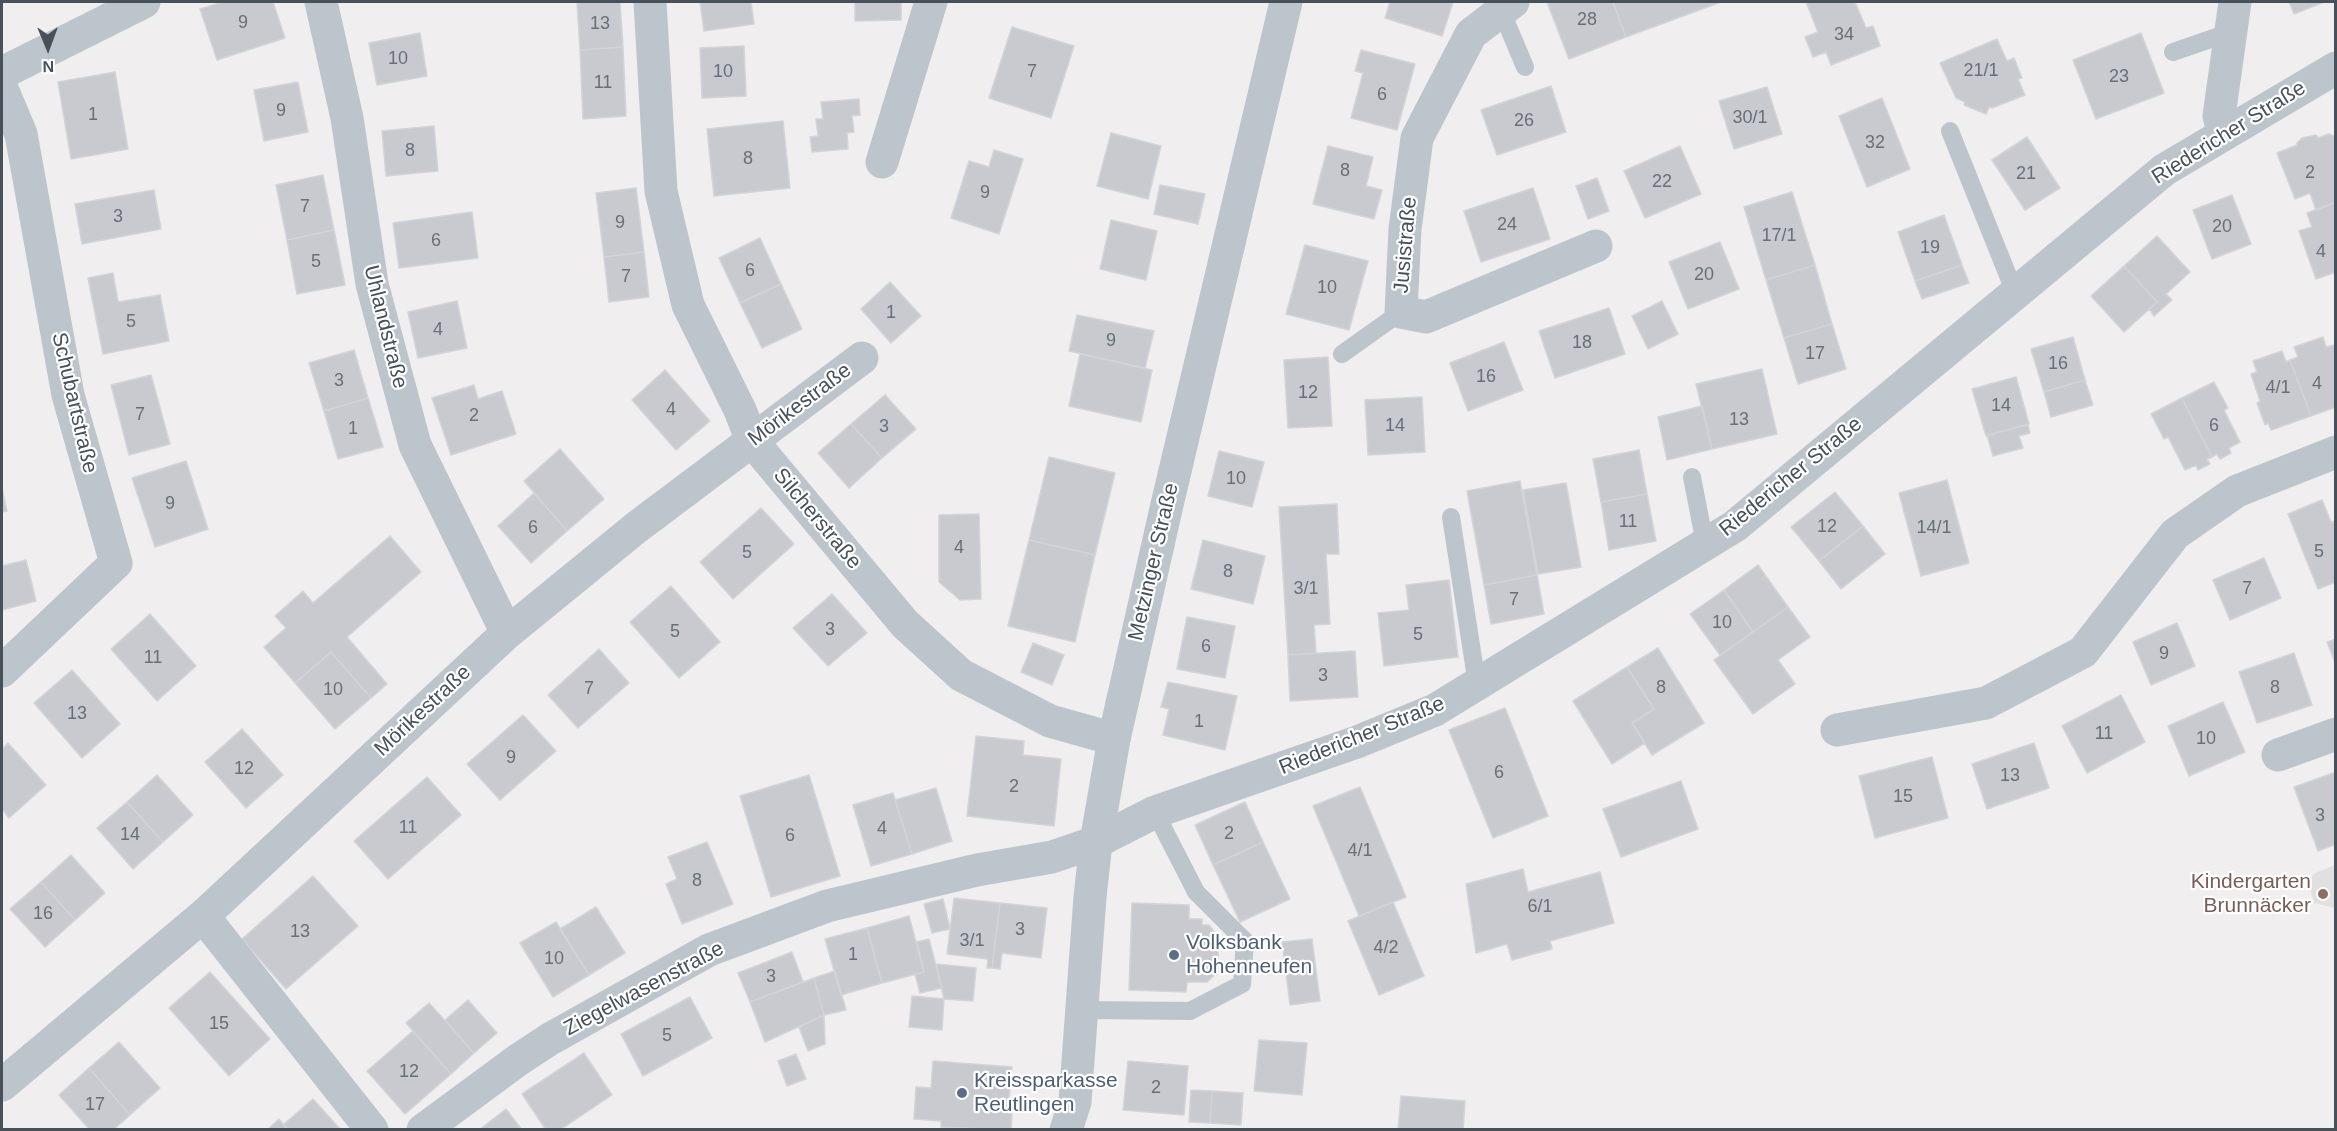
<!DOCTYPE html>
<html>
<head>
<meta charset="utf-8">
<style>
	body { margin:0 }
	#map { position:relative; width:2337px; height:1131px; overflow:hidden; background:#f0eeee; font-family:Arial,sans-serif }
	canvas { display:block }
	.frame { position:absolute; inset:0; border:3px solid #47515a; pointer-events:none }
	.north { position:absolute; left:18px; top:18px; width:60px; height:60px; -webkit-text-stroke:4px #fff; paint-order:stroke; rotate:179deg; font-size:16px; font-weight:700; line-height:24px; text-align:center; color:#47515a }
	.north::after { content:''; display:block; margin:auto; width:21px; height:27px; background:#47515a; clip-path:polygon(50% 0,100% 100%,50% 72%,0 100%) }
</style>
</head>
<body>
<div id="map">
<canvas width="2337" height="1131"></canvas>
<div class="frame"></div>
<div class="north">N</div>
</div>
<script>
const ctx = document.querySelector('canvas').getContext('2d');
ctx.lineJoin = 'round';
function paint(path, color) { ctx.fillStyle = color; ctx.fill(path, 'evenodd'); }
const toPath = rows => new Path2D(rows.map(r => 'M' + r).join(''));
function strokePath(path, color, width, dash) { ctx.strokeStyle = color; ctx.lineWidth = width; ctx.lineCap = dash ? 'butt' : 'round'; ctx.setLineDash(dash || []); ctx.stroke(path); }
function write(font, color, halo, rows, align = 'center') {
  ctx.font = font + ' Arial,sans-serif'; ctx.lineWidth = 4.5; ctx.setLineDash([]); ctx.textBaseline = 'middle'; ctx.strokeStyle = halo; ctx.fillStyle = color; for (const [text, x, y, turn = 0] of rows) {
    ctx.save(); ctx.translate(x, y); ctx.rotate((+turn || 0) * Math.PI / 180); ctx.textAlign = isNaN(turn) ? turn : align; if (halo) ctx.strokeText(text, 0, 0); ctx.fillText(text, 0, 0); ctx.restore();
  }
}
paint(toPath([
	[2335,865,2335,908,2314,903,2309,885,2313,874]
]), '#e1dfdf');
const building = toPath([
	[223,2,273,2,285,38,217,60,200,9,223,2],
	[577,2,620,2,623,47,580,50,577,2],
	[700,2,751,2,754,24,704,31,700,2],
	[855,2,901,2,901,20,855,21,855,2],
	[1390,2,1453,2,1442,36,1385,18,1390,2],
	[1547,2,1613,2,1626,37,1569,59,1547,2],
	[1613,2,1721,2,1626,37,1613,2],
	[1806,2,1855,2,1866,28,1873,26,1880,46,1831,65,1826,52,1813,57,1805,37,1818,32,1806,2],
	[2289,2,2324,2,2294,14,2289,2],
	[1012,27,1074,46,1051,118,989,98,1012,27],
	[420,33,427,76,377,85,369,43,420,33],
	[2141,33,2164,93,2096,119,2073,60,2141,33],
	[1997,39,2007,61,2014,58,2022,78,2018,79,2025,95,1992,108,1989,107,1986,114,1964,105,1965,102,1956,98,1940,63,1997,39],
	[744,46,746,96,702,98,700,48,744,46],
	[623,47,626,116,583,119,580,50,623,47],
	[1361,50,1415,64,1397,130,1351,118,1363,73,1355,71,1361,50],
	[115,72,128,149,71,159,58,82,115,72],
	[298,82,308,132,264,141,254,90,298,82],
	[1551,86,1566,132,1497,155,1481,110,1551,86],
	[1767,87,1782,134,1734,149,1719,101,1767,87],
	[1882,98,1910,169,1867,187,1839,116,1882,98],
	[859,99,860,115,852,116,854,132,847,133,848,149,812,152,810,137,818,136,816,119,823,119,821,102,859,99],
	[783,121,790,188,714,196,707,129,783,121],
	[434,126,438,171,386,176,382,131,434,126],
	[1111,133,1161,146,1148,199,1097,186,1111,133],
	[2329,134,2336,137,2336,202,2316,210,2310,193,2295,199,2277,153,2297,145,2297,143,2302,138,2316,135,2318,138,2329,134],
	[2027,137,2060,188,2025,210,1992,160,2027,137],
	[1328,146,1373,157,1366,186,1382,190,1374,219,1313,204,1328,146],
	[1680,146,1701,194,1645,218,1624,171,1680,146],
	[994,150,1023,159,999,234,951,218,969,161,989,167,994,150],
	[323,175,334,230,287,240,276,185,323,175],
	[1597,178,1609,211,1588,219,1576,186,1597,178],
	[1160,185,1205,194,1198,224,1154,214,1160,185],
	[636,188,644,252,604,257,596,193,636,188],
	[1533,188,1550,239,1481,262,1464,211,1533,188],
	[154,190,161,229,82,244,75,204,154,190],
	[1792,192,1815,265,1766,280,1744,207,1792,192],
	[2232,195,2251,244,2212,259,2193,210,2232,195],
	[2336,202,2336,272,2316,279,2299,231,2312,227,2307,213,2336,202],
	[472,212,478,258,399,268,393,223,472,212],
	[1944,215,1962,265,1915,281,1898,232,1944,215],
	[1111,220,1157,231,1146,280,1100,269,1111,220],
	[334,230,345,285,297,294,287,240,334,230],
	[2157,236,2190,272,2166,294,2172,300,2154,316,2149,309,2157,302,2124,266,2157,236],
	[760,238,781,284,740,303,719,258,760,238],
	[1720,242,1739,289,1688,309,1669,262,1720,242],
	[1305,245,1368,261,1349,330,1286,314,1305,245],
	[644,252,649,297,609,302,604,257,644,252],
	[1815,265,1832,324,1784,338,1766,280,1815,265],
	[1962,265,1969,283,1922,299,1915,281,1962,265],
	[2124,266,2157,302,2124,332,2091,296,2124,266],
	[113,273,118,302,160,295,169,341,103,354,88,278,113,273],
	[890,282,921,316,891,343,861,309,890,282],
	[781,284,802,329,762,348,740,303,781,284],
	[457,301,467,348,418,358,408,312,457,301],
	[1662,301,1678,334,1648,349,1632,316,1662,301],
	[1609,308,1625,354,1555,378,1539,331,1609,308],
	[1077,315,1154,331,1145,368,1069,351,1077,315],
	[1832,324,1846,369,1798,384,1784,338,1832,324],
	[2073,337,2085,380,2044,392,2031,349,2073,337],
	[2323,337,2326,347,2334,345,2336,350,2336,407,2311,416,2290,360,2298,357,2294,347,2323,337],
	[1504,342,1523,390,1468,411,1450,363,1504,342],
	[354,350,368,398,324,411,309,363,354,350],
	[2282,351,2286,362,2290,360,2311,416,2271,430,2268,423,2265,425,2257,403,2260,401,2251,374,2257,372,2253,361,2282,351],
	[1080,354,1152,370,1141,422,1069,406,1080,354],
	[1328,357,1332,426,1288,428,1284,360,1328,357],
	[1762,369,1777,434,1712,449,1696,384,1762,369],
	[665,370,710,421,676,450,632,400,665,370],
	[151,375,170,444,129,455,111,385,151,375],
	[2016,377,2029,424,1986,436,1972,389,2016,377],
	[2085,380,2093,405,2051,417,2044,392,2085,380],
	[2214,382,2228,408,2224,410,2240,442,2229,448,2231,453,2220,459,2217,454,2212,457,2182,398,2214,382],
	[474,385,478,399,502,391,516,434,451,455,432,398,474,385],
	[885,395,916,429,882,458,851,424,885,395],
	[1422,397,1425,452,1368,455,1365,400,1422,397],
	[368,398,383,447,338,459,324,411,368,398],
	[2182,398,2212,457,2207,459,2210,464,2198,470,2196,465,2185,470,2168,437,2164,439,2151,414,2182,398],
	[1702,406,1712,449,1667,460,1658,417,1702,406],
	[851,424,882,458,849,488,818,453,851,424],
	[2028,425,2030,433,2019,436,2023,448,1993,456,1987,435,2028,425],
	[560,449,604,499,567,531,524,481,560,449],
	[1639,450,1647,494,1601,502,1593,459,1639,450],
	[1219,451,1264,462,1252,507,1208,496,1219,451],
	[1049,457,1115,473,1095,555,1029,540,1049,457],
	[186,461,208,529,155,547,132,478,186,461],
	[1947,480,1969,563,1921,576,1899,493,1947,480],
	[1520,481,1537,575,1484,585,1467,491,1520,481],
	[1566,483,1581,567,1538,574,1523,490,1566,483],
	[2,489,7,511,2,512,2,489],
	[1835,492,1863,526,1819,561,1791,527,1835,492],
	[534,493,567,531,531,563,498,526,534,493],
	[1647,494,1656,541,1609,550,1601,502,1647,494],
	[2322,500,2331,522,2336,521,2336,582,2318,589,2288,514,2322,500],
	[1337,504,1339,554,1326,554,1330,624,1314,625,1316,653,1288,655,1279,507,1337,504],
	[761,508,794,544,733,599,700,562,761,508],
	[979,514,981,599,960,600,939,582,939,515,979,514],
	[1863,526,1885,554,1841,589,1819,561,1863,526],
	[390,536,421,572,347,637,387,684,371,698,331,652,295,683,264,647,286,628,275,616,303,591,313,603,390,536],
	[1029,540,1095,555,1075,642,1008,626,1029,540],
	[1203,540,1265,556,1253,604,1191,589,1203,540],
	[2264,558,2281,598,2230,620,2213,580,2264,558],
	[26,560,36,601,2,610,2,566,26,560],
	[1758,565,1788,607,1753,632,1724,590,1758,565],
	[1537,575,1544,614,1491,624,1484,585,1537,575],
	[1449,580,1458,657,1384,666,1378,613,1409,610,1406,585,1449,580],
	[671,586,720,642,679,678,630,622,671,586],
	[1724,590,1753,632,1720,655,1690,614,1724,590],
	[832,594,867,633,828,666,793,628,832,594],
	[1788,607,1810,637,1778,660,1795,684,1753,714,1714,660,1788,607],
	[150,614,196,666,157,701,111,649,150,614],
	[1187,617,1235,626,1225,678,1177,669,1187,617],
	[2177,623,2195,666,2151,685,2133,642,2177,623],
	[2336,639,2336,665,2327,642,2336,639],
	[1033,643,1064,655,1052,685,1021,672,1033,643],
	[1658,648,1704,723,1652,755,1632,723,1654,709,1627,667,1658,648],
	[599,649,629,683,578,728,548,695,599,649],
	[1355,651,1358,697,1290,701,1288,655,1355,651],
	[331,652,371,698,335,729,295,683,331,652],
	[2294,653,2312,705,2257,723,2239,672,2294,653],
	[1627,667,1654,709,1632,723,1645,743,1612,764,1573,701,1627,667],
	[72,670,120,724,82,758,34,703,72,670],
	[1168,682,1237,696,1225,750,1163,735,1169,709,1161,707,1168,682],
	[2121,695,2145,742,2087,773,2062,726,2121,695],
	[2223,702,2245,752,2189,776,2168,726,2223,702],
	[1505,708,1548,816,1493,838,1449,730,1505,708],
	[523,715,556,751,500,800,467,764,523,715],
	[242,729,283,775,246,808,205,762,242,729],
	[976,736,1024,741,1023,755,1061,759,1054,826,967,816,976,736],
	[8,743,46,785,9,818,2,809,2,749,8,743],
	[2034,743,2049,788,1987,809,1972,764,2034,743],
	[1932,757,1948,818,1875,838,1859,776,1932,757],
	[2336,772,2336,844,2318,851,2294,787,2336,772],
	[157,775,193,815,163,842,127,802,157,775],
	[809,775,840,876,771,897,740,796,809,775],
	[427,777,461,815,388,879,354,841,427,777],
	[1681,781,1698,829,1621,857,1603,809,1681,781],
	[1360,787,1406,897,1359,916,1313,806,1360,787],
	[936,788,952,841,912,854,895,800,936,788],
	[893,793,912,854,871,866,853,805,893,793],
	[127,802,163,842,133,869,97,828,127,802],
	[1245,802,1263,842,1213,865,1195,825,1245,802],
	[707,842,733,904,682,924,666,884,677,879,668,857,707,842],
	[1263,842,1290,899,1240,922,1213,865,1263,842],
	[71,855,105,893,75,920,41,882,71,855],
	[1523,869,1528,892,1600,872,1614,923,1550,941,1552,949,1512,960,1507,944,1476,953,1466,884,1523,869],
	[313,876,358,926,286,989,242,939,313,876],
	[41,882,75,920,45,947,10,909,41,882],
	[954,898,1000,903,992,968,987,968,988,959,947,954,954,898],
	[943,899,950,929,932,933,924,904,943,899],
	[1393,902,1424,976,1379,995,1348,921,1393,902],
	[1000,903,1047,908,1041,958,1002,953,1000,969,992,968,1000,903],
	[1132,903,1189,905,1189,919,1202,919,1202,925,1209,925,1219,938,1217,973,1207,982,1187,982,1186,992,1129,990,1132,903],
	[596,907,625,953,589,975,560,929,596,907],
	[909,916,924,972,882,983,867,928,909,916],
	[556,922,589,975,553,997,520,943,556,922],
	[867,928,882,983,841,995,825,939,867,928],
	[929,939,942,988,920,993,915,974,924,972,917,942,929,939],
	[1312,939,1320,1001,1290,1005,1282,942,1312,939],
	[792,952,803,982,750,1002,738,973,792,952],
	[936,964,976,968,973,1001,944,999,936,964],
	[835,971,846,1010,824,1015,814,978,835,971],
	[210,972,270,1039,229,1076,169,1008,210,972],
	[814,978,824,1015,765,1042,750,1002,814,978],
	[912,996,944,999,942,1030,909,1027,912,996],
	[690,997,712,1038,643,1076,621,1034,690,997],
	[468,1000,497,1033,474,1053,445,1020,468,1000],
	[429,1003,474,1053,451,1074,406,1023,429,1003],
	[824,1015,825,1044,808,1051,799,1027,824,1015],
	[413,1031,451,1074,405,1114,367,1071,413,1031],
	[1259,1040,1307,1043,1302,1095,1254,1091,1259,1040],
	[119,1042,160,1088,130,1115,89,1068,119,1042],
	[584,1053,612,1095,560,1130,546,1130,522,1094,584,1053],
	[796,1054,806,1079,787,1086,778,1061,796,1054],
	[933,1061,1012,1067,1009,1099,1013,1099,1011,1130,941,1127,941,1121,914,1119,916,1087,931,1088,933,1061],
	[1128,1061,1188,1066,1184,1115,1123,1110,1128,1061],
	[89,1068,130,1115,113,1130,90,1130,59,1095,89,1068],
	[1191,1090,1212,1091,1210,1123,1189,1122,1191,1090],
	[1212,1091,1243,1093,1241,1125,1210,1123,1212,1091],
	[1401,1096,1465,1101,1463,1130,1398,1130,1401,1096],
	[313,1099,341,1130,288,1130,284,1124,313,1099],
	[506,1109,522,1130,479,1130,506,1109],
	[279,1119,288,1130,267,1130,279,1119]
]);
paint(building, '#c8cad0');
strokePath(building, '#d2d4d9', 1.5);
strokePath(toPath([
	[1501,10,1525,67],
	[2173,52,2231,32],
	[1950,131,2015,293],
	[1342,354,1401,312],
	[1692,477,1705,544],
	[1451,517,1477,684],
	[1083,1010,1190,1011,1242,984,1245,941,1196,892,1155,812]
]), '#bdc5cc', 18);
strokePath(toPath([
	[321,2,347,118,372,284,415,445,507,633],
	[650,2,661,191,688,305,740,410,752,441,905,624,961,675,1050,721,1114,739],
	[1513,2,1471,34,1417,138,1405,229,1401,312,1426,317,1596,246],
	[2,73,144,2],
	[2,89,21,134,68,395,116,563,2,671],
	[2224,134,2219,116,2235,2],
	[882,162,931,2],
	[1837,730,1986,703,2083,652,2175,534,2237,491,2336,452],
	[2278,755,2336,734],
	[203,916,372,1130],
	[2,1085,203,916,507,633,637,527,862,358],
	[423,1130,518,1060,550,1039,709,950,827,906,977,870,1052,857,1096,842]
]), '#bdc5cc', 33);
strokePath(toPath([
	[1096,842,1155,812,1357,742,1435,710,1735,526,2164,170,2336,68],
	[1066,1130,1075,1102,1090,897,1096,842,1114,739,1166,509,1286,2]
]), '#bdc5cc', 33);
for (const [x, y, r, color] of [
	[2323,894,6,"#8d6e63"],
	[1174,955,6,"#5c6f8a"],
	[962,1093,6,"#5c6f8a"]
]) { const dot = new Path2D(); dot.arc(x, y, r, 0, 2 * Math.PI); ctx.fillStyle = color; ctx.fill(dot); strokePath(dot, '#fff', 2); }
write('18px', '#676f78', null, [
	["28",1587,20],
	["9",243,23],
	["13",600,24],
	["34",1844,35],
	["10",398,59],
	["21/1",1981,71],
	["10",723,72],
	["7",1032,72],
	["23",2119,77],
	["11",603,83],
	["6",1382,95],
	["9",281,111],
	["1",93,115],
	["30/1",1750,118],
	["26",1524,121],
	["32",1875,143],
	["8",410,151],
	["8",748,159],
	["8",1345,171],
	["2",2310,173],
	["21",2026,174],
	["22",1662,182],
	["9",985,193],
	["7",305,207],
	["3",118,217],
	["9",620,223],
	["24",1507,225],
	["20",2222,227],
	["17/1",1779,236],
	["6",436,241],
	["19",1930,248],
	["4",2321,252],
	["5",316,262],
	["6",750,271],
	["20",1704,275],
	["7",626,277],
	["10",1327,288],
	["1",891,313],
	["5",131,322],
	["4",438,330],
	["9",1111,341],
	["18",1582,343],
	["17",1815,354],
	["16",2058,364],
	["16",1486,377],
	["3",339,381],
	["4",2317,384],
	["4/1",2278,388],
	["12",1308,393],
	["14",2001,406],
	["4",671,410],
	["7",140,415],
	["2",474,416],
	["13",1739,420],
	["14",1395,426],
	["6",2214,426],
	["3",884,427],
	["1",353,429],
	["10",1236,479],
	["9",170,504],
	["11",1628,522],
	["12",1827,527],
	["6",533,528],
	["14/1",1934,528],
	["4",959,548],
	["5",2319,552],
	["5",747,553],
	["8",1228,572],
	["3/1",1306,589],
	["7",2247,589],
	["7",1514,600],
	["10",1722,623],
	["3",830,630],
	["5",675,632],
	["5",1418,635],
	["6",1206,647],
	["9",2164,654],
	["11",153,658],
	["3",1323,676],
	["8",1661,688],
	["8",2275,688],
	["7",589,689],
	["10",333,690],
	["13",77,714],
	["1",1199,722],
	["11",2104,734],
	["10",2206,739],
	["9",511,758],
	["12",244,769],
	["6",1499,773],
	["13",2010,776],
	["2",1014,787],
	["15",1903,797],
	["3",2320,816],
	["11",408,828],
	["4",882,829],
	["2",1229,834],
	["14",130,835],
	["6",790,836],
	["4/1",1360,851],
	["8",697,881],
	["6/1",1540,907],
	["16",43,914],
	["3",1020,930],
	["13",300,932],
	["3/1",972,941],
	["4/2",1386,948],
	["1",853,955],
	["10",554,959],
	["3",771,977],
	["15",219,1024],
	["5",667,1036],
	["12",409,1072],
	["2",1156,1088],
	["17",95,1105]
]);
write('21px', '#47515a', '#fff', [
	["Riedericher Straße",2229,133,-32],
	["Jusistraße",1406,245,-85],
	["Uhlandstraße",385,327,76],
	["Schubartstraße",74,403,77],
	["Mörikestraße",800,405,-37],
	["Riedericher Straße",1791,477,-39],
	["Silcherstraße",817,519,50],
	["Metzinger Straße",1154,562,-77],
	["Mörikestraße",423,711,-43],
	["Riedericher Straße",1362,736,-22],
	["Ziegelwasenstraße",644,989,-28]
]);
write('21px', '#785e54', '#fff', [
	["Kindergarten",2311,882],
	["Brunnäcker",2311,906]
], 'right');
write('21px', '#4e5e75', '#fff', [
	["Volksbank",1186,943],
	["Hohenneufen",1186,967],
	["Kreissparkasse",974,1081],
	["Reutlingen",974,1105]
], 'left');
</script>
</body>
</html>
